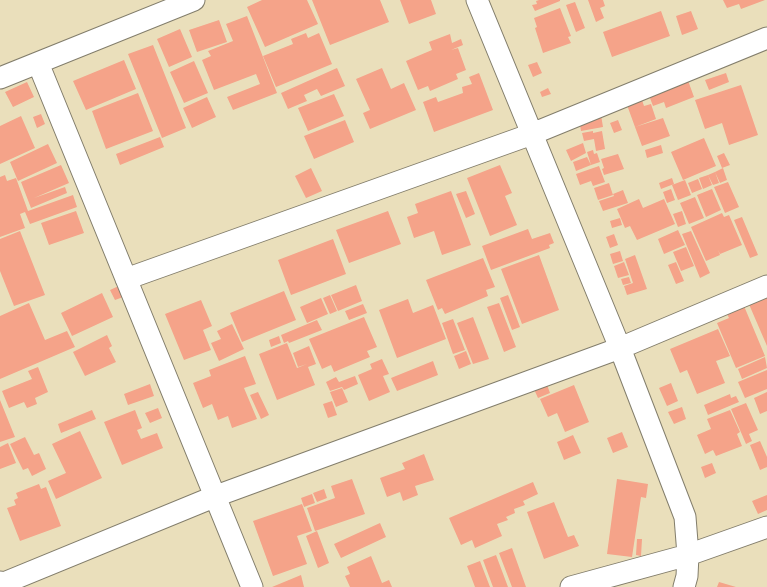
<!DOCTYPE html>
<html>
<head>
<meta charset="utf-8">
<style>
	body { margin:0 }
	canvas { display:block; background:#eadfbb }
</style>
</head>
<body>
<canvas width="767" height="587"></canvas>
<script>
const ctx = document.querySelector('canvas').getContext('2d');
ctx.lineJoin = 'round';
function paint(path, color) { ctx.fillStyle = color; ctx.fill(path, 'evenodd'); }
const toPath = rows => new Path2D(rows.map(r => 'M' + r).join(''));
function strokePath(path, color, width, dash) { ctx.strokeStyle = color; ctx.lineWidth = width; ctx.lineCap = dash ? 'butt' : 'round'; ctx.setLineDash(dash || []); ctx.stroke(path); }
paint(toPath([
	[262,0,307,0,318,24,265,47,247,7],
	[312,0,380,0,389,22,330,45],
	[400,0,431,0,436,14,409,24],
	[539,0,560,0,560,1,535,11,532,5,537,4,536,1],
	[588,0,603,0,605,6,600,8,604,18,596,22],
	[723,0,765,0,741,9,739,4,727,8],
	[575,2,585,28,576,32,566,5],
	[560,8,571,36,568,37,571,43,543,53,535,28,537,27,534,18],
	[661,11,670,36,612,57,603,32],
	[691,11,698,29,682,35,676,16],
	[247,16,277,93,233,110,227,97,260,84,256,74,214,90,202,60,211,56,208,51,233,41,226,24],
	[219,20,227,42,197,52,189,30],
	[180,29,192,57,169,67,157,39],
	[306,33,308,38,319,33,332,64,276,87,263,56,293,44,291,39],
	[450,34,452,43,461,39,463,45,451,50,458,48,466,70,456,74,458,79,430,91,428,86,418,90,406,61,432,50,429,42],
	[153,45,186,128,162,138,128,54],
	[124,60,136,89,86,110,73,81],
	[194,61,208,93,184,103,170,72],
	[537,62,542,73,533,77,528,65],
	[337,68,345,86,321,96,317,89,304,95,307,101,288,109,281,93],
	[382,68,391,89,404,83,416,110,370,129,363,113,370,110,356,79],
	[479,73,493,110,434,132,423,102,436,97,438,102,463,93,462,87,472,84,469,77],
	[726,73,729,82,709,90,705,80],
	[686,75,694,97,666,108,664,102,653,106,647,90],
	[27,82,34,97,13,107,5,92],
	[741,85,758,135,729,145,722,123,705,129,695,100],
	[548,88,551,94,542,97,540,92],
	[138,93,153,131,106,149,92,111],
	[334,94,344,116,308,131,298,108],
	[207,97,216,117,192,128,183,108],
	[642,100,644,106,651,104,656,119,635,127,627,105],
	[41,114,45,124,37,128,33,117],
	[601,115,603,127,581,131,579,118],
	[21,116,35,148,0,164,0,126],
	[663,118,670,136,642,146,635,127],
	[345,120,354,142,314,159,304,136],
	[618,120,622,130,614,133,610,123],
	[593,131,593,133,602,131,605,149,596,151,594,139,584,141,582,133],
	[160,137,164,147,120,165,116,154],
	[704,138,716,166,683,180,671,152],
	[583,143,586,153,571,161,566,150],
	[48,144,57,163,18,181,10,162],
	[661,145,663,153,647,158,645,150],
	[593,150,594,154,597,153,600,162,591,165,587,152],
	[724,153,730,165,722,168,717,156],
	[618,154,624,169,604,175,602,169,604,168,601,159],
	[587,157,591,165,576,171,573,162],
	[61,165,69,183,34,198,65,187,67,193,31,208,21,182],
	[500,165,512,193,505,196,517,225,490,236,467,178],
	[599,166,605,182,593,186,591,181,580,185,576,174],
	[311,168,322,191,306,198,295,176],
	[723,168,727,180,720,183,715,172],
	[715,172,719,183,713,185,708,175],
	[5,175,7,181,16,178,28,211,73,195,77,207,30,224,25,212,20,214,25,228,0,237,0,177],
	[708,175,712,185,703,189,699,178],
	[672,178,674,184,661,189,659,183],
	[698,179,702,189,692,193,688,183],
	[685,180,691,195,678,200,672,185],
	[728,182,739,207,725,213,714,187],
	[609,183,613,195,598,200,594,188],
	[671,189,675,200,667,203,663,192],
	[712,189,721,210,706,217,697,195],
	[623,190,628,203,603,211,599,201,614,196,615,198,613,194],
	[451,191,471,245,442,255,434,231,414,238,407,217,418,213,415,204],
	[466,191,475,214,466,218,456,194],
	[695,197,704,218,689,224,680,203],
	[639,199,643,208,664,199,675,224,637,240,630,226,625,228,617,209],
	[76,211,84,233,49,245,41,223],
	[388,211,401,244,349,263,336,230],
	[682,211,686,224,678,227,673,214],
	[722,213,724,217,729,215,742,245,720,254,718,250,720,255,706,261,691,227],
	[742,217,758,255,750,258,734,220],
	[620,218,622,225,612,228,610,221],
	[528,229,532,239,550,233,554,243,549,245,550,248,491,270,482,246],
	[678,230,685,245,664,254,658,239],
	[20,231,45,295,14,306,0,271,0,239],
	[691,231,710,273,700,278,682,234],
	[614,234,618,245,610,248,606,237],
	[333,239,346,274,291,295,278,260],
	[686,247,694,266,681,271,673,252],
	[620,251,623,261,613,264,610,254],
	[539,255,559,310,522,324,501,269],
	[635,255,647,289,627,295,624,286,633,283,625,259],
	[483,258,495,287,486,290,488,296,445,314,442,308,438,310,426,280],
	[624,262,629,275,618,278,614,266],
	[676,262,684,281,676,284,668,265],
	[629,277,631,283,623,285,621,279],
	[121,285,126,296,115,300,110,290],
	[356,285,362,301,338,311,331,295],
	[284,291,296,320,242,342,230,313],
	[102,293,113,317,72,336,61,313],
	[767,294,767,346,748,302],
	[330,295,337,311,330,314,323,298],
	[508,295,520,327,512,330,500,298],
	[321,298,328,314,307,323,300,307],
	[408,299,413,313,433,305,446,339,397,358,379,310],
	[201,300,212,326,203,330,211,350,184,360,165,314],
	[29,303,45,340,67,331,75,347,0,379,0,316],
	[499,303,516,347,504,352,487,307],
	[363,304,367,313,349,320,345,311],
	[744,306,765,356,736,368,717,323,729,318,727,314],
	[364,317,377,347,367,351,370,357,334,372,331,365,322,369,309,339],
	[473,317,489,359,473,364,457,323],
	[453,319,465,350,453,354,442,323],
	[317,320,322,330,289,343,288,341,284,343,281,335],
	[232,324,244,349,219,361,211,343,221,339,217,331],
	[718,329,730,356,716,361,725,383,697,394,687,370,680,373,670,349],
	[107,335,112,346,109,348,116,362,85,376,73,352],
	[279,336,281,343,271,347,269,340],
	[287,343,297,368,307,364,298,367,293,353,309,346,316,364,308,367,315,385,277,400,259,354],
	[466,351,471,364,459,369,454,356],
	[245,356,256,384,244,388,257,419,232,428,228,416,218,420,212,404,203,408,193,383,211,376,209,370],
	[765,357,767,368,742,379,738,369],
	[382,359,389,374,383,376,390,392,369,401,358,375,372,369,370,364],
	[433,361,438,375,397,391,391,378],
	[38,367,48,392,35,398,37,404,27,408,24,402,9,408,2,391,32,379,28,371],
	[767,370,767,389,745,398,738,382],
	[355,376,358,384,344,390,342,387,330,391,326,382,336,377,339,382],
	[546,382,550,393,538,398,533,387],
	[671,383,678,401,667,406,659,388],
	[150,384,154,396,128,405,124,394],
	[574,385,589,422,565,432,557,413,548,417,540,399],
	[342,388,348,402,336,407,330,392],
	[258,392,269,415,261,419,250,395],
	[767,392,767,411,760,414,754,398],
	[730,394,731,398,736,396,739,402,708,415,704,405],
	[0,400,15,437,0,442],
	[332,401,337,415,328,418,323,404],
	[746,403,758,430,749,434,752,441,746,444,731,409],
	[682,407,686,419,674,424,668,412],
	[158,408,162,418,150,423,145,413],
	[92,410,96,419,61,433,58,424],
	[135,410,142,428,137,430,141,439,157,433,163,448,122,465,104,422],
	[730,410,740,432,737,434,742,446,716,456,713,450,705,454,697,435,711,429,707,419],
	[80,431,102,478,56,499,48,481,66,473,52,444],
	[622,432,628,447,613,453,607,438],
	[573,435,581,453,564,460,557,442],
	[25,437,34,455,39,453,46,469,32,476,28,468,23,470,10,444],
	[760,441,767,457,767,467,760,470,750,445],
	[8,443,16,463,0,469,0,447],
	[424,454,434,480,415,486,418,495,403,501,400,492,387,497,380,478,405,469,402,463],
	[712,463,716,473,705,478,701,467],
	[352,479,365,514,315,531,307,508,335,498,331,486],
	[617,479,648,484,646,498,641,497,632,557,607,554],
	[533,482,538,494,523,501,525,505,514,509,515,513,506,517,508,520,497,524,502,536,475,548,472,540,461,545,449,518],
	[39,484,41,489,46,487,61,526,20,541,7,508,16,505,14,500,18,498,16,493],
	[324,489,327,498,317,502,313,493],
	[312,494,315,503,304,507,301,498],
	[767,495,767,510,758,514,752,501],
	[554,502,568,537,574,535,579,546,544,559,527,512],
	[302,504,312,531,297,536,307,564,273,576,253,521],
	[380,523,386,537,341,558,334,544],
	[317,531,329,563,318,568,306,536],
	[637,539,642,539,641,556,636,555],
	[512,548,526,587,512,587,499,553],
	[496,555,508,587,493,587,483,560],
	[371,556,382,583,389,580,392,587,350,587,345,576,350,574,347,567],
	[480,561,490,587,475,587,467,566],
	[301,575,304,587,272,587],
	[719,582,736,587,717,587]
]), '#f5a389');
const minor = toPath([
	[477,0,620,348,685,517,688,555,687,576,684,587],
	[38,63,252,587],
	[0,78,194,0],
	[126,279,532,134,767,38],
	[0,582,4,583,216,496,620,348,767,286],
	[571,587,688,555,767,527]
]);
strokePath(minor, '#837e6c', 23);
strokePath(minor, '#fff', 21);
</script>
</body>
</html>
